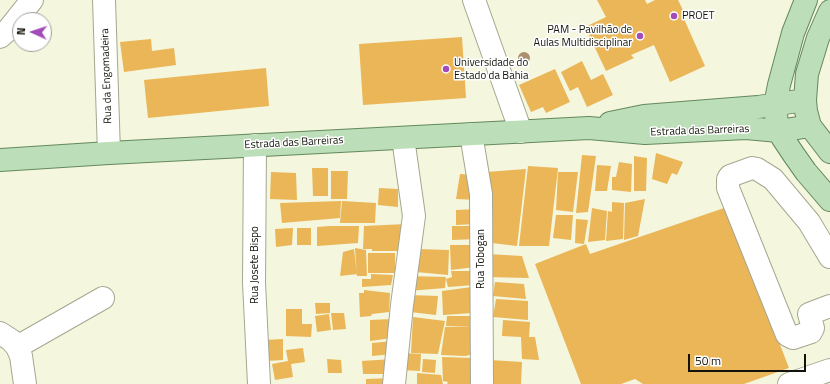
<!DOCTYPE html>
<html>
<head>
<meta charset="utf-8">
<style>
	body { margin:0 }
	#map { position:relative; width:830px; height:384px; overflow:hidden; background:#f4f6dd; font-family:"Titillium Web",sans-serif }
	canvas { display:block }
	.north { position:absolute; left:12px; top:12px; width:40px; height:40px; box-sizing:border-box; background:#fff; border:1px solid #a1a19d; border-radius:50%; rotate:273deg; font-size:11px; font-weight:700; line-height:16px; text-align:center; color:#13130b }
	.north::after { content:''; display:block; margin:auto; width:14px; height:18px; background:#a24bb9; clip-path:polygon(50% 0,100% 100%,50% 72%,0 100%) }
	.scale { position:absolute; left:688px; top:354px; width:118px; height:18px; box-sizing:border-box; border:2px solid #13130b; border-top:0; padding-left:5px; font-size:12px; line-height:14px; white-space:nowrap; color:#13130b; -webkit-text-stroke:3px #fff; paint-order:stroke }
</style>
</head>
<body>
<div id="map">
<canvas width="830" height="384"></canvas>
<div class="north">N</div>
<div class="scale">50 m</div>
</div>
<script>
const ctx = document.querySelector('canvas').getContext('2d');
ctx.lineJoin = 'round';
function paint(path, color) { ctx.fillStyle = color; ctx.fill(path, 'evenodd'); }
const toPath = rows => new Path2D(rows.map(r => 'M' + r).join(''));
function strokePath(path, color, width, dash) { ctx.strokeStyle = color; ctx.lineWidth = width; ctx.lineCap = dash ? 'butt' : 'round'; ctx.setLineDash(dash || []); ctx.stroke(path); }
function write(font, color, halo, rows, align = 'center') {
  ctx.font = font + ' "Titillium Web",sans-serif'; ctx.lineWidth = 3; ctx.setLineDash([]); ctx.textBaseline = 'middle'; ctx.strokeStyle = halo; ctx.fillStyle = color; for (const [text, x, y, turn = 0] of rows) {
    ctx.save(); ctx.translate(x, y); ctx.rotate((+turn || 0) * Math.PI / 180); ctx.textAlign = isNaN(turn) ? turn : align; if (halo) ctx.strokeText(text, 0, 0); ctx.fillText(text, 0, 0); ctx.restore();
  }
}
paint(toPath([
	[597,0,645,0,647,4,655,0,678,0,686,16,684,19,705,66,670,82,654,45,631,55,634,58,606,71,585,27,606,17],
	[462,37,466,98,363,105,359,44],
	[151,39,152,51,174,48,176,65,124,72,120,42],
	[582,61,591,80,603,74,613,95,587,107,578,87,570,91,561,72],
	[266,68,269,106,148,118,144,80],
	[555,69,570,102,546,113,543,107,531,112,519,85],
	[656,153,683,162,677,175,672,173,667,184,652,179],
	[582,155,596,156,588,212,576,213],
	[634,156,647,158,646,191,634,191],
	[619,162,632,164,631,192,612,190,612,177,616,177],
	[597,165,611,166,607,191,595,191],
	[528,166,558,168,549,246,519,246],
	[312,168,328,168,328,196,313,196],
	[526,169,517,246,492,243,486,172],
	[331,171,348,171,347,199,331,199],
	[271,172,296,173,297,200,270,199],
	[558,172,578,172,573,212,556,210],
	[460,174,476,175,478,200,456,199],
	[379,188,398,189,398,207,378,205],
	[645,199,638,236,624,240,625,203],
	[341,201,340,218,282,223,280,203],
	[342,201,376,203,375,223,340,223],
	[612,202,624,203,623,239,606,241,608,211,612,212],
	[727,207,789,368,744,384,643,384,635,379,621,384,581,384,535,264,586,244,590,254],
	[592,208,607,211,605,240,588,242],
	[478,209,479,224,456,225,456,210],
	[556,215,573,215,571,240,553,238],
	[576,219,588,220,584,244,575,243],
	[406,224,406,251,372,251,372,249,363,249,364,226],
	[330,226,359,226,358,243,317,246,317,227],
	[452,226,478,226,477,239,452,240],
	[293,228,292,245,276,247,275,229],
	[297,228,311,228,311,245,297,245],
	[450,245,474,245,475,267,451,270],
	[355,248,366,250,367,276,357,276],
	[354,249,357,274,340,276,343,252],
	[417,249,449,250,448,275,416,272],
	[368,253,395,253,395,273,368,273],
	[487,254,522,256,529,278,486,277],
	[451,271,473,271,474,285,448,287,446,279,452,277],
	[371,274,393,275,391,285,362,287,362,279,371,279],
	[407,276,446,277,445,288,408,291],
	[495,282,524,284,526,299,493,296],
	[472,287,473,313,443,315,442,291],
	[364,290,390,293,389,312,372,314,371,316,360,317,359,293,364,293],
	[409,295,438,296,436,315,410,312],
	[496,299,528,301,528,320,493,317],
	[315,303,330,303,330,313,316,314],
	[286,309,302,309,302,324,312,324,311,337,286,336],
	[331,313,344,313,346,329,333,330],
	[329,314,331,330,317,332,315,316],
	[447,316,475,316,474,354,465,356,441,355,445,327,474,326,446,326],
	[413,317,445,321,438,354,411,353],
	[392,319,392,338,370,341,370,320],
	[503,320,530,322,529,337,535,337,539,360,522,359,521,337,502,336],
	[283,339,283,360,266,361,265,340],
	[393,341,393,354,372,356,372,343],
	[303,348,305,362,291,364,293,377,275,380,272,364,288,361,286,350],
	[401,353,421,354,420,371,400,370],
	[442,357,473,358,476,384,447,384,448,382,443,381],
	[327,359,341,360,342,373,328,373],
	[393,359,391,374,363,374,362,361],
	[423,359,436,360,435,373,422,372],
	[490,360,522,362,521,384,489,384],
	[417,373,441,375,443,384,417,384],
	[392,378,391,384,366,384,366,379]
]), '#eab657');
const minor = toPath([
	[104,0,109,153],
	[474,0,521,132],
	[0,37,8,30,32,0],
	[471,134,481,194,482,384],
	[255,145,254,283,259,384],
	[830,257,809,222,773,179,757,169,752,168,730,176,728,179,728,188,787,335,793,338,811,332,813,328,809,314,830,306],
	[0,333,11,340,17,347,21,356,25,384],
	[17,347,103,298],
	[394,384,402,305,414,216,403,138],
	[789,384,830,370]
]);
const major = toPath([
	[806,0,793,33,779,85,775,105,777,124,782,137,794,155,806,172,830,200],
	[830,11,818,38,807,74,805,100,806,111,810,126,830,152],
	[610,123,644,116,758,107,805,100],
	[0,160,109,153,589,128,645,133,746,128,779,131,810,126]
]);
strokePath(minor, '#a5a790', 24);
strokePath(major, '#64895c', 24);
strokePath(minor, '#fff', 22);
strokePath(major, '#bcdeb8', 22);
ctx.fillStyle = '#ad8e6e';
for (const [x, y] of [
	[524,58]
]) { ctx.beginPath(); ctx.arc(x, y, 6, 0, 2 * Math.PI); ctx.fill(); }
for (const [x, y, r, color] of [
	[674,16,4,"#a24bb9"],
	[640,36,4,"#a24bb9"],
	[446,69,4,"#a24bb9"]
]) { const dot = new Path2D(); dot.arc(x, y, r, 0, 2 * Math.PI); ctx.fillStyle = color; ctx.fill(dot); strokePath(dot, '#fff', 1.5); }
write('11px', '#13130b', '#fff', [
	["PROET",682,16],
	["PAM - Pavilhão de",632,30,"right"],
	["Aulas Multidisciplinar",632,43,"right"],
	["Universidade do",454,63],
	["Estado da Bahia",454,76]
], 'left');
write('11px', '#13130b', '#fff', [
	["Rua da Engomadeira",107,76,-92],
	["Estrada das Barreiras",700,131,-2],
	["Estrada das Barreiras",294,143,-3],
	["Rua Tobogan",481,259,-90],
	["Rua Josete Bispo",255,265,-90]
]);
</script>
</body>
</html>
